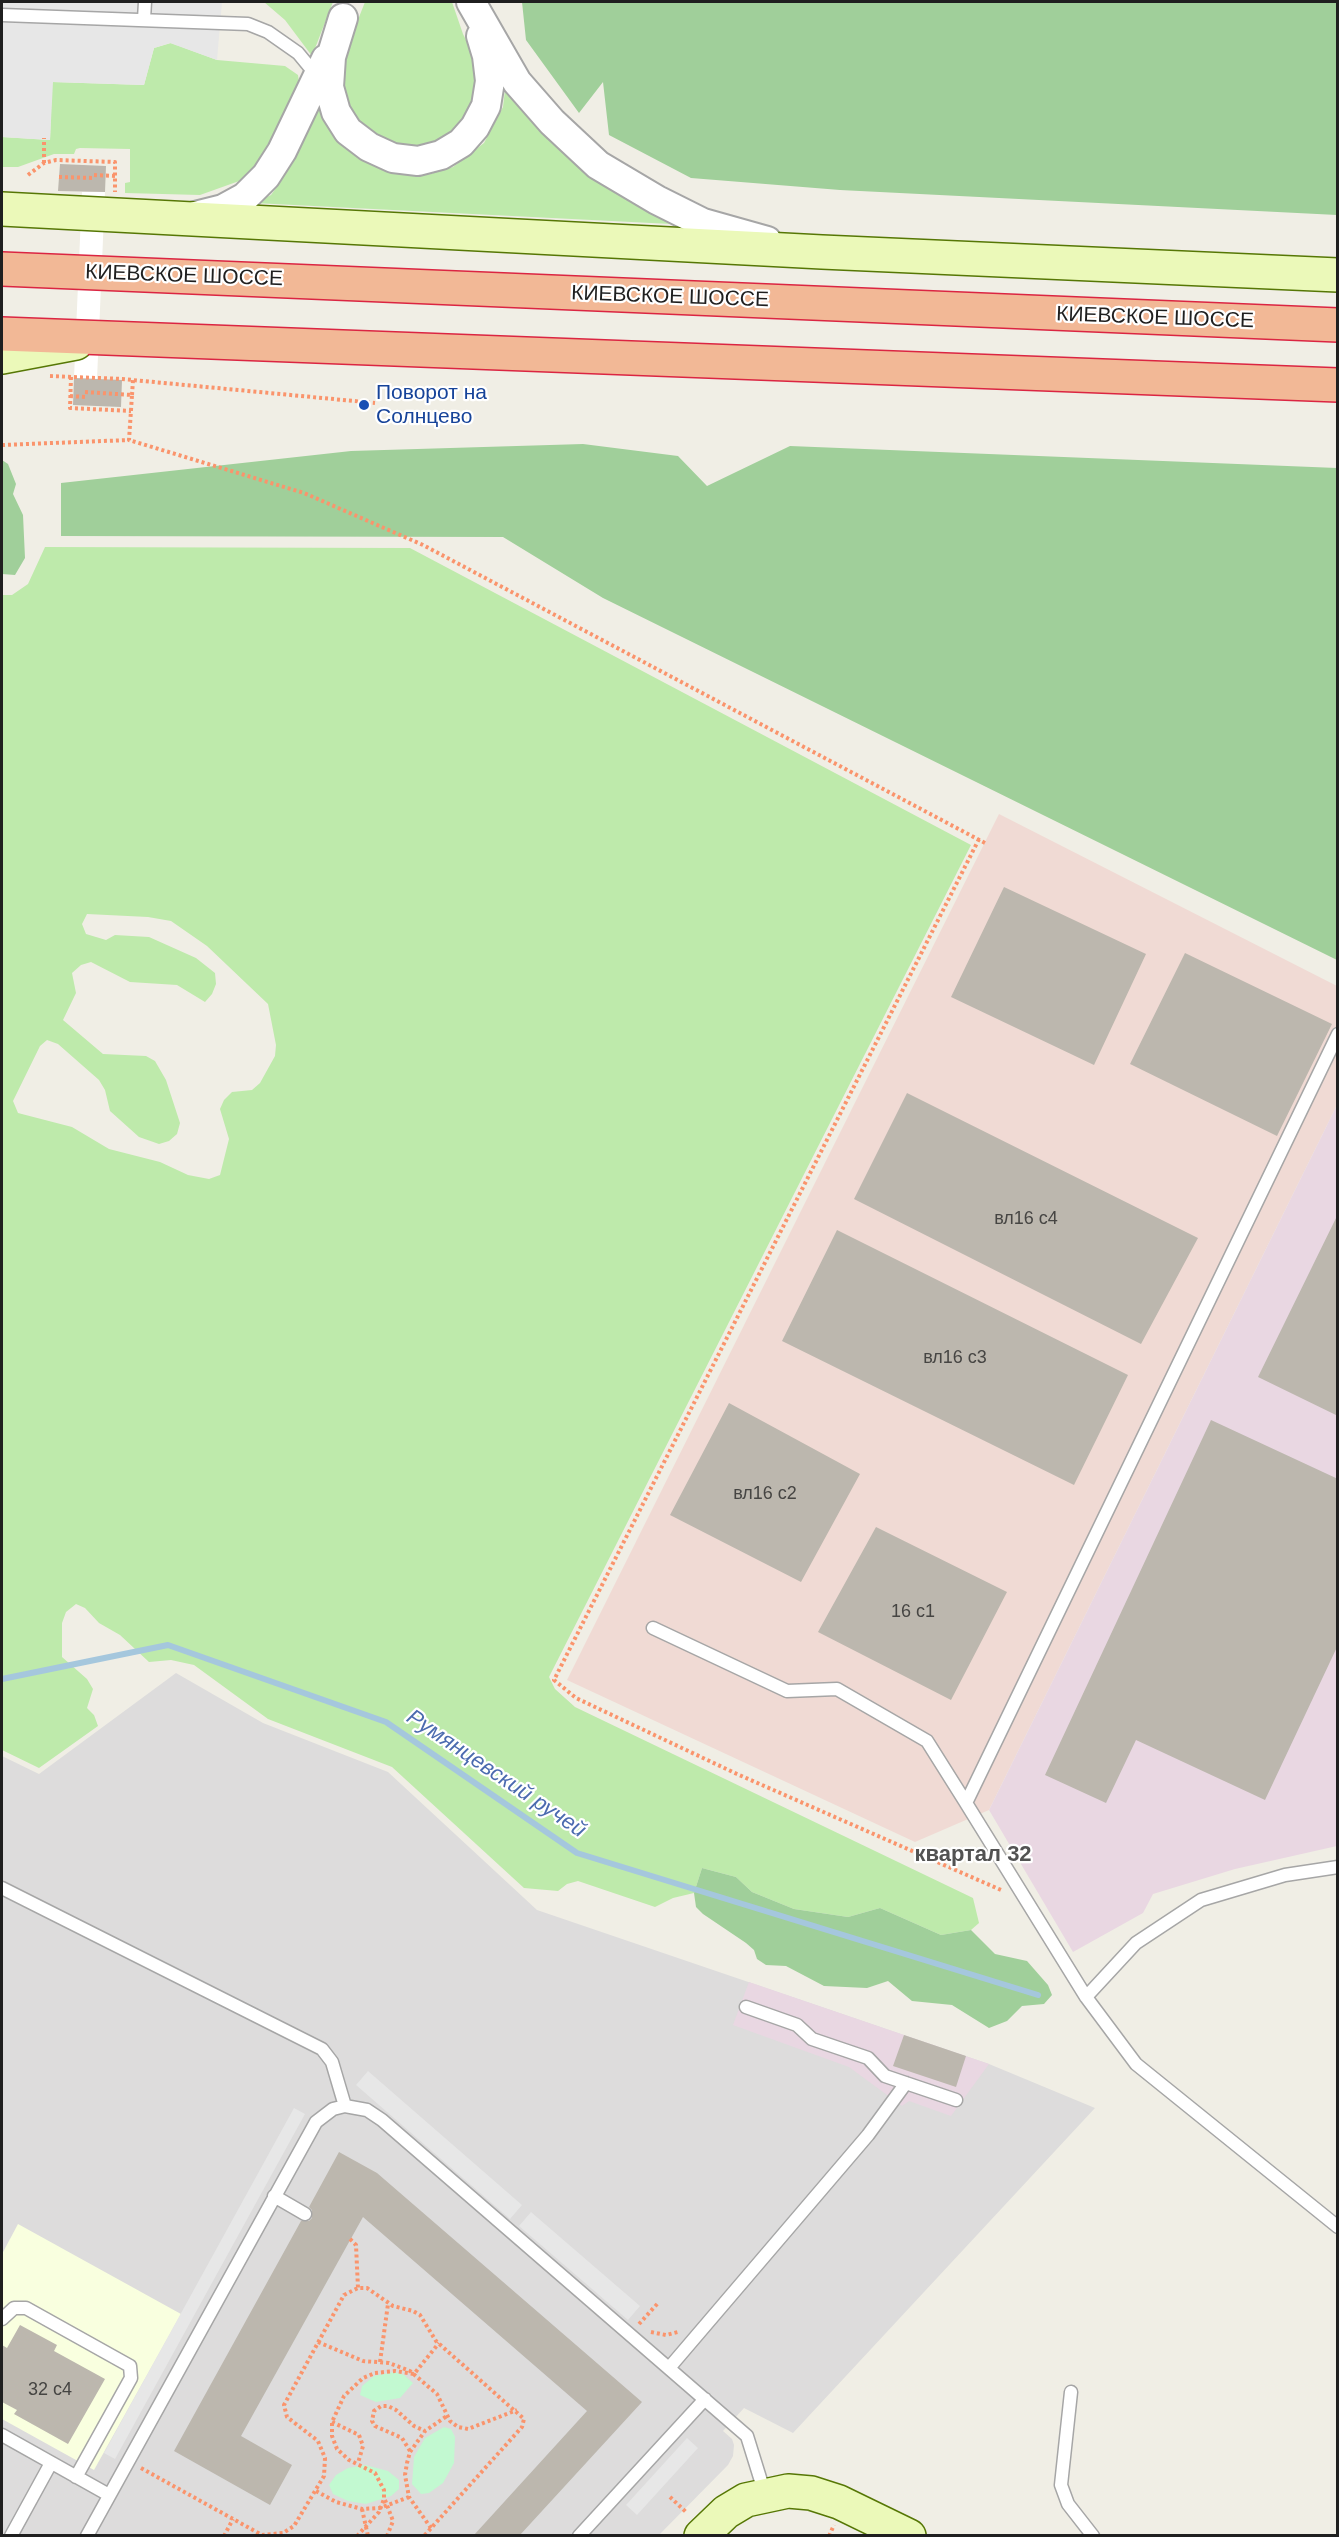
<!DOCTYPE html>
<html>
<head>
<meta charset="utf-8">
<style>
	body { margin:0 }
	#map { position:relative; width:1339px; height:2537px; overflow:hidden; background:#f0eee5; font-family:Arial,sans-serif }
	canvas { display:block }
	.frame { position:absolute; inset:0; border:3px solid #1f1f1f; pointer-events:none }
</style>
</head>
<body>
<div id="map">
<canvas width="1339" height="2537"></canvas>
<div class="frame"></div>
</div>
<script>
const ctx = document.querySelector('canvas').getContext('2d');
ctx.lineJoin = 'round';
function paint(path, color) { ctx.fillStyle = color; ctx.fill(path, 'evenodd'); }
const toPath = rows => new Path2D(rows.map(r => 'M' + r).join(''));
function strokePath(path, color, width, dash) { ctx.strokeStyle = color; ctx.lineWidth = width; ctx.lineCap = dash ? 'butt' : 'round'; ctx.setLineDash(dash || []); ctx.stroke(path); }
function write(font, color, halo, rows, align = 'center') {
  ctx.font = font + ' Arial,sans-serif'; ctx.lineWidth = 4.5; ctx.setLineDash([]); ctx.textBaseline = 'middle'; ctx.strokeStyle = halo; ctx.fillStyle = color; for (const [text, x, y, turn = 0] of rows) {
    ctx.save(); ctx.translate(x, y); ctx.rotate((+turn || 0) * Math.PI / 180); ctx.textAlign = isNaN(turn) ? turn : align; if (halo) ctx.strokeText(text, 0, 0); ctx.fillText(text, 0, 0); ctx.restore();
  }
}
paint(toPath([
	[176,1673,263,1723,388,1772,537,1910,989,2064,1095,2108,793,2433,744,2408,723,2431,732,2439,734,2445,733,2456,728,2465,659,2535,2,2535,2,1756,39,1774]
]), '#dddcdc');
paint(toPath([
	[999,814,1337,986,1337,1105,989,1810,915,1842,567,1680]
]), '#f0dad4');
paint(toPath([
	[1337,1105,1337,1846,1235,1869,1153,1894,1143,1913,1073,1952,989,1810],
	[749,1982,989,2064,951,2116,909,2101,902,2106,849,2067,733,2025]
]), '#e9d7e2');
paint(toPath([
	[18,2224,181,2314,94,2470,2,2419,2,2254]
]), '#f9ffdf');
paint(toPath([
	[264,2,333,2,312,56,285,20],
	[365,2,452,2,463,34,478,64,472,111,439,147,392,147,354,119,342,90,342,60],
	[171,43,217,60,285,66,298,75,299,82,272,140,259,163,242,180,200,195,125,193,125,183,130,182,130,149,80,148,76,149,74,154,54,154,18,167,2,167,2,137,50,140,52,82,144,85,154,48],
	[505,90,508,90,676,222,671,224,254,203,271,195,281,181,321,102,387,171,409,175,430,174,453,167,484,143,503,107],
	[45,547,410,548,971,845,549,1677,555,1689,575,1707,973,1898,979,1923,971,1930,941,1935,880,1908,848,1917,794,1909,752,1892,736,1877,702,1868,694,1893,673,1898,655,1907,578,1881,567,1884,558,1891,524,1888,392,1767,268,1719,194,1665,171,1660,149,1662,120,1635,99,1623,85,1608,76,1604,66,1612,62,1623,62,1657,87,1679,93,1689,87,1708,94,1715,98,1726,39,1768,2,1750,2,595,12,595,28,584],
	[87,914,148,917,171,921,207,946,268,1004,276,1045,275,1056,260,1083,252,1090,232,1092,224,1100,220,1109,229,1139,220,1175,209,1179,188,1175,160,1162,109,1149,72,1127,18,1113,13,1101,40,1046,47,1040,58,1044,99,1080,105,1090,110,1111,139,1137,159,1144,169,1141,177,1134,180,1123,166,1080,155,1061,146,1056,103,1054,63,1020,76,993,72,973,81,965,91,962,130,982,177,985,205,1002,212,994,216,984,215,973,196,958,149,937,115,935,106,940,86,934,82,924]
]), '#beeaab');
paint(toPath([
	[522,2,1337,2,1337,215,840,190,691,178,609,135,603,82,579,113,526,40],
	[583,444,678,456,707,486,790,446,1337,468,1337,960,603,598,503,537,61,536,61,483,351,451],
	[2,460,8,464,16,484,13,494,23,515,25,558,15,575,2,574],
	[702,1868,736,1877,752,1892,794,1909,848,1917,880,1908,941,1935,971,1930,995,1954,1027,1961,1048,1985,1052,1995,1044,2004,1022,2006,1007,2021,989,2028,952,2005,912,2001,888,1981,867,1988,824,1986,786,1966,766,1965,757,1959,754,1950,746,1943,703,1914,696,1907,694,1893]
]), '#a0cf9a');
paint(toPath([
	[394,2372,404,2375,413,2383,400,2398,376,2402,360,2395,362,2386,374,2376],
	[444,2427,451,2429,455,2437,454,2463,443,2483,429,2493,421,2494,412,2484,414,2457,425,2438],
	[365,2465,388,2471,399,2480,399,2489,391,2496,366,2504,348,2501,333,2494,329,2485,336,2475,348,2468]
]), '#c2f9d1');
paint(toPath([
	[2,2,222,2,217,60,170,43,154,48,144,85,53,82,50,140,2,137],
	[368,2071,522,2205,510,2219,356,2085],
	[294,2108,305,2114,115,2459,104,2453],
	[531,2212,640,2306,628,2320,519,2226],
	[687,2438,698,2448,637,2515,626,2505]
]), '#e7e7e7');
paint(toPath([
	[82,192,105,192,97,379,74,378]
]), '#fff');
strokePath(toPath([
	[2,1679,168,1645,386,1722,577,1853,1038,1995]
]), '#a5c7dd', 6);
paint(toPath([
	[60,164,106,166,105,192,58,191],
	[74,378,122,380,121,407,73,405],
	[1004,887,1146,954,1094,1065,951,997],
	[1185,953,1332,1024,1277,1136,1130,1064],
	[907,1093,1198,1238,1141,1344,854,1199],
	[1338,1214,1338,1416,1258,1377],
	[837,1230,1128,1375,1074,1485,782,1341],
	[729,1403,860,1474,801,1582,670,1515],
	[1211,1420,1338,1479,1338,1645,1265,1800,1136,1740,1106,1803,1045,1775],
	[876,1527,1007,1592,951,1700,818,1632],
	[904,2035,966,2056,956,2087,893,2066],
	[339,2152,377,2173,642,2402,520,2535,474,2535,587,2411,363,2217,241,2436,292,2465,270,2505,174,2451,301,2221,309,2221,312,2218,312,2210,309,2207],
	[20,2325,57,2345,54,2351,105,2379,68,2444,14,2414,17,2410,2,2402,2,2345,7,2348]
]), '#bcb7ae');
const service = toPath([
	[2,15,248,24,268,32,298,53,317,76],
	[144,19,145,2],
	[1338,1034,966,1803,1086,1997,1136,2064,1338,2227],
	[653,1628,787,1691,837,1689,927,1741,966,1803],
	[2,1888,322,2049,332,2062,345,2106],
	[1086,1997,1136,1943,1201,1900,1285,1875,1338,1867],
	[746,2007,797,2025,812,2039,868,2058,885,2076,956,2100],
	[274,2196,305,2214],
	[2,2319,14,2308,26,2308,130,2366,131,2378,76,2477],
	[669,2368,868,2135,906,2083],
	[1071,2392,1061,2485,1068,2504,1093,2536],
	[2,2435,109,2495],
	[11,2536,51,2463],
	[87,2536,316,2122,333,2109,345,2106,367,2110,382,2120,747,2436,765,2494],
	[579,2536,705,2399]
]);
const tertiary = toPath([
	[471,2,517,82,552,122,598,165,657,200,703,223,767,241],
	[343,18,331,57,329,87,336,112,348,131,369,147,393,158,418,161,441,155,461,143,475,127,486,106,490,81,487,56,481,36],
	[195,216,223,209,245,197,266,176,282,151,326,59]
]);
const secondary = toPath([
	[2,209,822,252,1338,275],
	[2,357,76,343],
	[701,2536,726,2512,746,2500,788,2491,811,2493,839,2502,909,2536]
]);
const trunk = toPath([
	[2,269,1338,325],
	[2,334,1338,385]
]);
strokePath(service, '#a6a6a6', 15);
strokePath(tertiary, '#a6a6a6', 32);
strokePath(secondary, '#567705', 36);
strokePath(trunk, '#db2542', 36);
strokePath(toPath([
	[44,163,44,138],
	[28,175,44,163,56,160,115,162,115,192],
	[94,175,115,176],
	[59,177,94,178],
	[50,376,122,379,375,403],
	[71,377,70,408,131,411],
	[85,392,132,395,129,440,304,493,423,545,985,843],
	[132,395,133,380],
	[70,396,85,397],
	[2,445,129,440],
	[979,839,554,1680,576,1698,737,1774,1001,1890],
	[350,2239,356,2245,358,2288],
	[639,2324,659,2302],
	[651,2332,666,2335,678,2332],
	[318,2342,363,2361,389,2363,410,2371,437,2394,450,2421,458,2427,468,2429,517,2410],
	[380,2362,388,2304],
	[375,2373,395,2371,414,2374,439,2343],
	[332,2422,359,2435,363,2446,358,2463],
	[410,2451,402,2438,375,2426,372,2421,374,2411,381,2406,388,2406,396,2410,414,2426,425,2431],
	[141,2468,262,2535,283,2533,294,2526,324,2476,325,2458,318,2441,287,2417,284,2405,344,2295,358,2288,367,2288,393,2306,413,2311,420,2315,436,2341,524,2419,522,2427,424,2536],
	[316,2491,336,2502,362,2509,380,2508,409,2497],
	[670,2497,686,2512],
	[362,2509,368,2536],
	[431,2528,409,2497,405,2475,407,2463,410,2452,425,2431,447,2416],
	[224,2536,233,2519],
	[829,2536,834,2525]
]), '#fa946c', 4, [3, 3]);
strokePath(service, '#fff', 12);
strokePath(tertiary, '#fff', 28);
strokePath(secondary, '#ebf9b9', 33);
strokePath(trunk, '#f2b896', 33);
strokePath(toPath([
	[385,2500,393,2521,387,2536],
	[357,2536,379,2512,384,2499,384,2490,375,2473,349,2460,337,2449,332,2436,332,2422,344,2396,363,2378,375,2373]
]), '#fa946c', 4, [3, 3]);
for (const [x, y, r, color] of [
	[364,405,6,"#1a4fb4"]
]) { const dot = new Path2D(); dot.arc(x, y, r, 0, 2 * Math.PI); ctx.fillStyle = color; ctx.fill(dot); strokePath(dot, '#fff', 2); }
write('18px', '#464543', null, [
	["вл16 с4",1026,1219],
	["вл16 с3",955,1358],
	["вл16 с2",765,1494],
	["16 с1",913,1612],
	["32 с4",50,2390]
]);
write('21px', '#1f1f1f', '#fff', [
	["КИЕВСКОЕ ШОССЕ",184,276,2],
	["КИЕВСКОЕ ШОССЕ",670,297,2],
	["КИЕВСКОЕ ШОССЕ",1155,318,2]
]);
write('21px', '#164399', '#fff', [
	["Поворот на",376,393],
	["Солнцево",376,417]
], 'left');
write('italic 22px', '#4b6baf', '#fff', [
	["Румянцевский ручей",496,1774,34]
]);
write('bold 22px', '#525252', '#fff', [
	["квартал 32",973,1855]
]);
</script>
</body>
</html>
